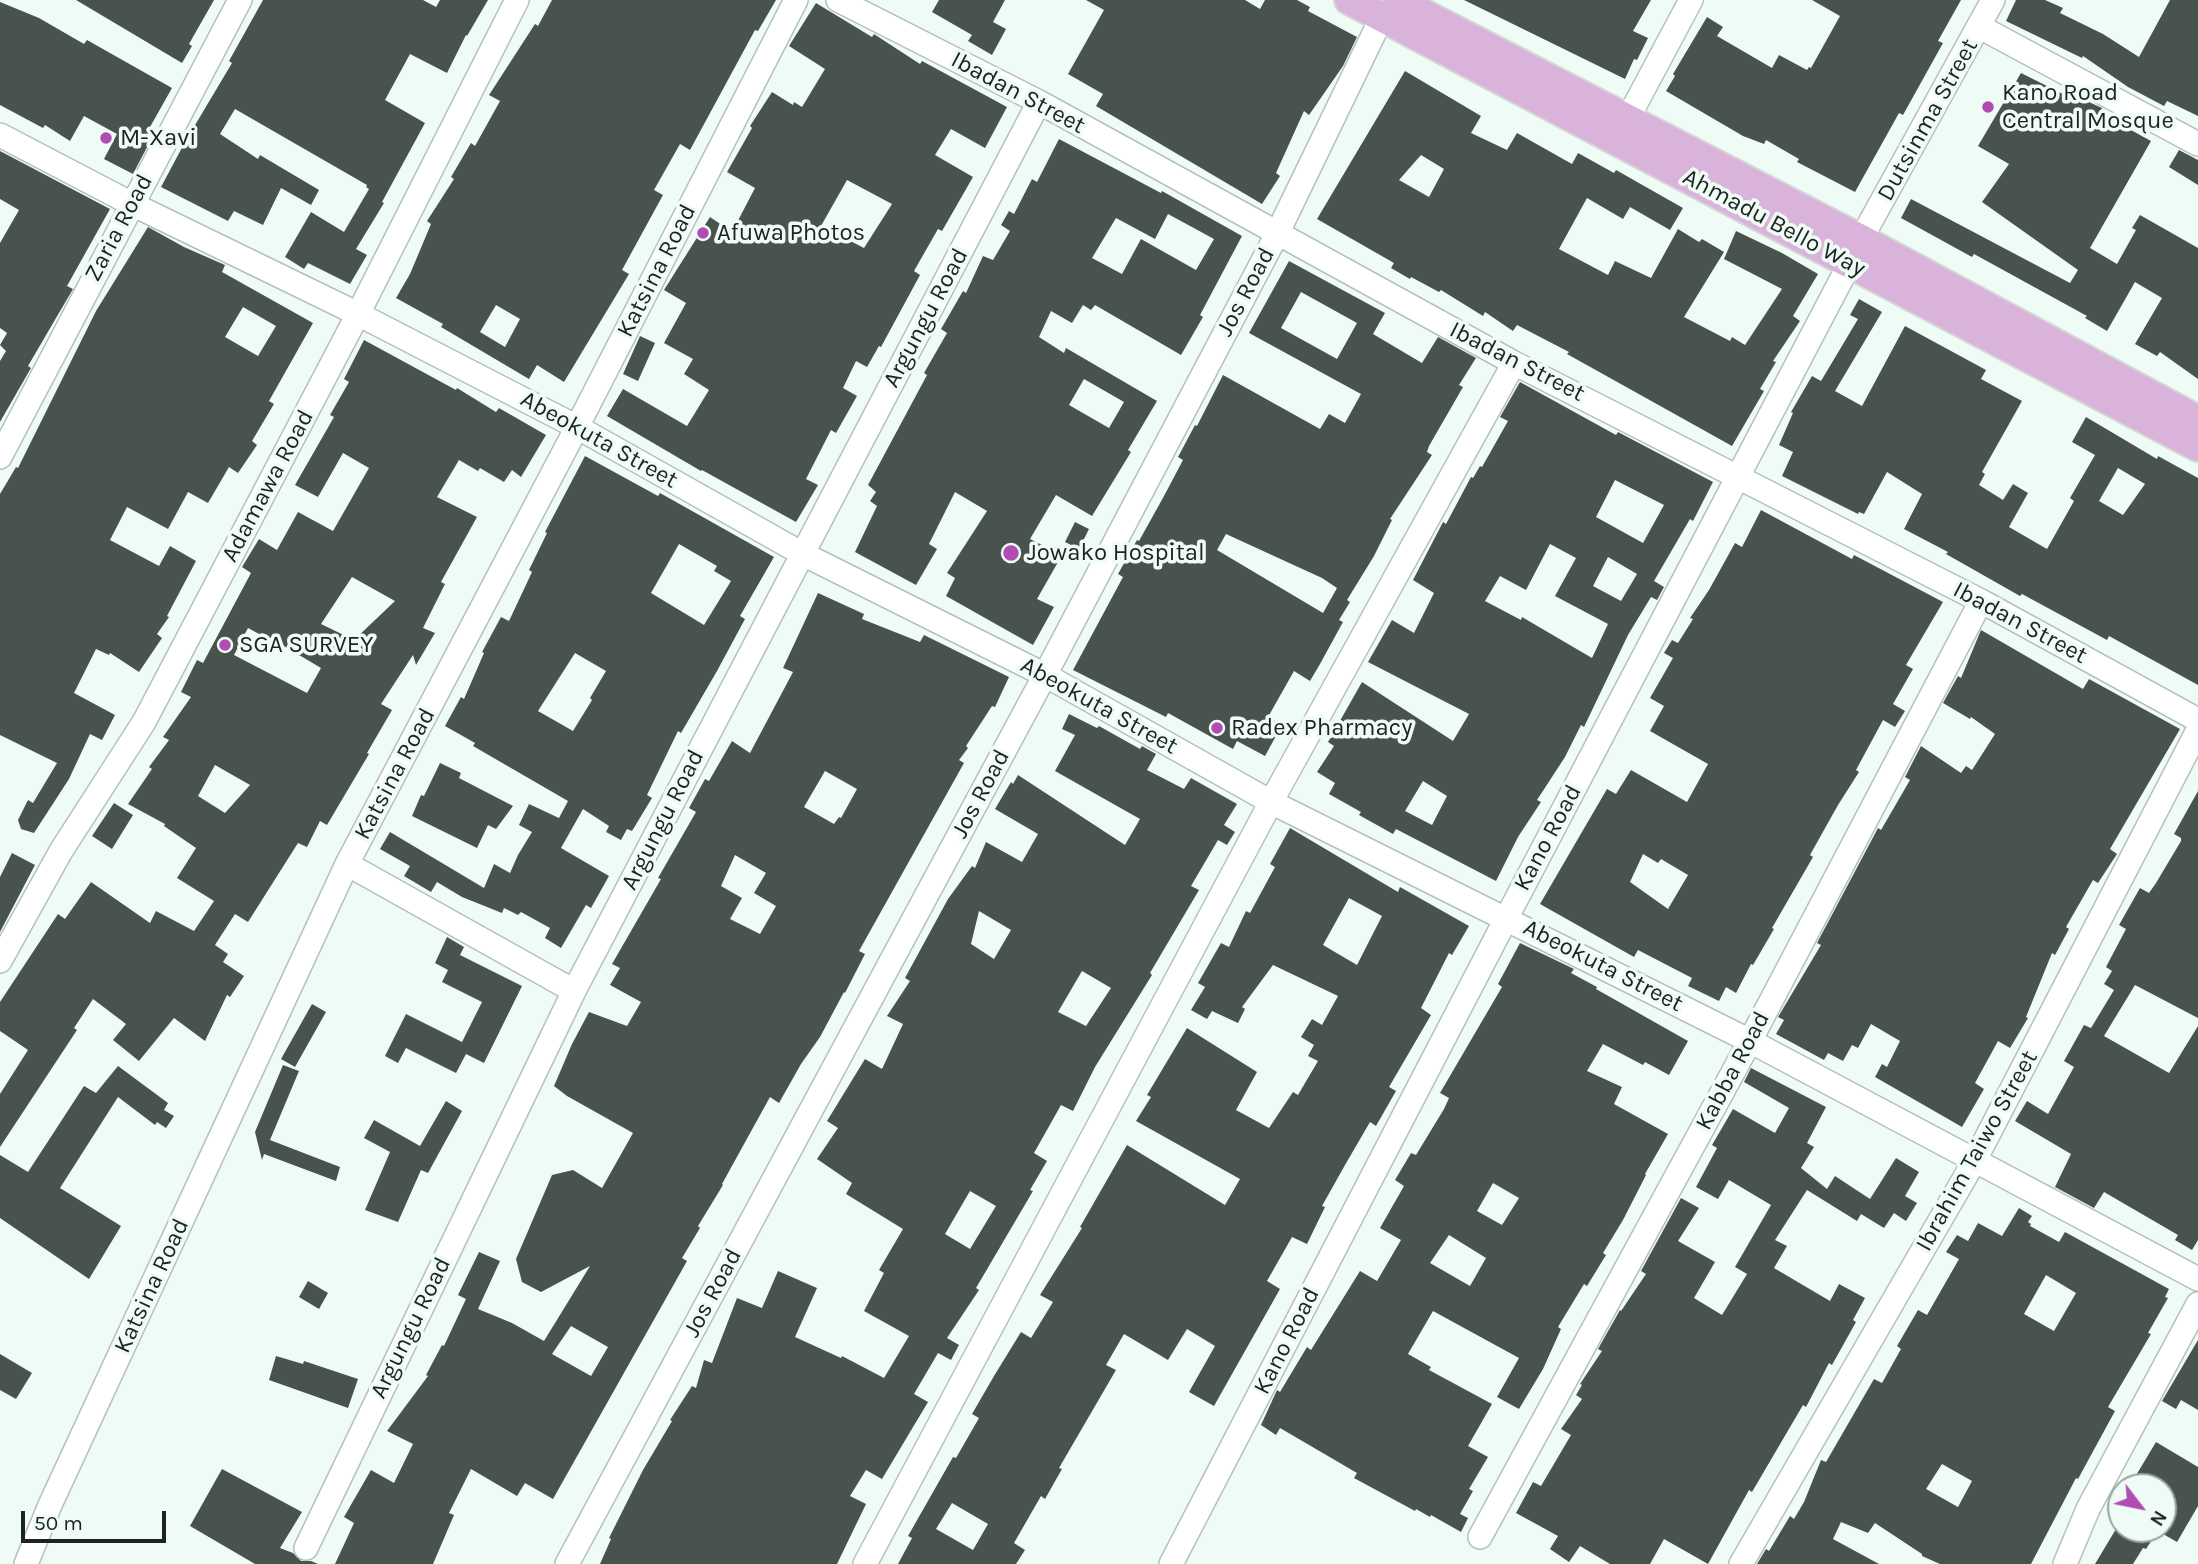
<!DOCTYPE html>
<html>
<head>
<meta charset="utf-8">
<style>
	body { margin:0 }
	#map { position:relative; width:2198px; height:1564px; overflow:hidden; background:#effcf5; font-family:Karla,sans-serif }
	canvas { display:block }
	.north { position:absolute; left:2107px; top:1473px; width:70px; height:70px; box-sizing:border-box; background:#effcf5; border:2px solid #9ba5a0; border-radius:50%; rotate:122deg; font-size:19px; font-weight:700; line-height:28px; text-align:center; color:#1e2321 }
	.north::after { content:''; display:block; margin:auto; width:24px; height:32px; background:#b04db4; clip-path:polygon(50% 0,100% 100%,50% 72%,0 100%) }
	.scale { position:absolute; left:21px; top:1511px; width:145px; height:32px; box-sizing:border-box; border:4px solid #1e2321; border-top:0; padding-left:9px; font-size:21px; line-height:24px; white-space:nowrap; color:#1e2321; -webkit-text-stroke:5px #effcf5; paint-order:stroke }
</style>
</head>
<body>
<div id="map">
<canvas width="2198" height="1564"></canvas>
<div class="north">N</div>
<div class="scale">50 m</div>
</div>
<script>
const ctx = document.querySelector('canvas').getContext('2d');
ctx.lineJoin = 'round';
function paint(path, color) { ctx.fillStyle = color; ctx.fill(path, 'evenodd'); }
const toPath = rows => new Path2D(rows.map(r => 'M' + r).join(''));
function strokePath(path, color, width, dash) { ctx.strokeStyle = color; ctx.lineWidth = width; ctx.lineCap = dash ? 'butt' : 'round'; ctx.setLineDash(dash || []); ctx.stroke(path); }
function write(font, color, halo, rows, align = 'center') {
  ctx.font = font + ' Karla,sans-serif'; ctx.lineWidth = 7; ctx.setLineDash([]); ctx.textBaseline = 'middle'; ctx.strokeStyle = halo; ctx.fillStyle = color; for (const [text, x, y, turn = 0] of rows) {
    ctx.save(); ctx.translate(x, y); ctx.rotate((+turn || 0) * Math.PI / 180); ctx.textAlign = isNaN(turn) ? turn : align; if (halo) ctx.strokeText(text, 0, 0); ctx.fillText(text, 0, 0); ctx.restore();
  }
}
paint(toPath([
	[76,0,214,0,189,44,192,46,182,63],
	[263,0,423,0,436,7,440,0,488,0,467,36,466,35,447,73,410,54,385,100,425,123,382,202,384,203,356,249,367,255,350,284,308,263,304,269,285,257,311,212,344,232,369,189,366,187,367,185,235,109,220,134,258,159,260,155,319,190,311,205,281,188,263,225,234,211,228,221,161,187,185,142,232,63,229,61],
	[552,0,776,0,758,31,755,30,690,150,680,144,654,190,663,195,622,270,629,274,564,382,537,365,529,379,441,327,443,324,396,298,410,274,431,224,427,221,454,179,451,177,471,143,475,146,500,101,489,95,535,24,538,26],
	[496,305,520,319,505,347,480,332],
	[939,0,1005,0,993,22,1006,29,992,55,968,41,972,35,932,12],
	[1086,0,1245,0,1260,9,1265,0,1297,0,1310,7,1308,11,1357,37,1343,66,1309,115,1304,111,1276,173,1280,176,1262,204,1096,106,1103,94,1068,74,1104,10],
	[1464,0,1651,0,1633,31,1648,38,1637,60,1634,59,1625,79],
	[1812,0,1961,0,1938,41,1943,43,1903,115,1899,113,1855,192,1797,162,1799,159,1766,140,1764,144,1743,136,1666,91,1675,76,1673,74,1707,17,1723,27,1717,36,1772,68,1779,55,1807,70,1809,67,1811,68,1840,16],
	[2016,0,2045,0,2063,8,2060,13,2103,34,2139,57,2170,0,2198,0,2198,116,2167,101,2164,106,2128,87,2083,56,2082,58,2006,21],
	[0,2,39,18,84,44,87,40,172,88,150,127,156,130,133,174,104,159,117,134,84,116,70,141,45,125,43,128,0,105],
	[816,3,872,37,874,34,877,36,920,64,922,61,1007,107,985,148,951,129,935,155,973,177,942,231,938,229,914,271,920,275,881,347,879,346,867,367,856,361,843,388,857,396,836,433,831,430,806,479,818,485,796,522,702,470,701,471,607,416,623,389,687,426,709,390,684,374,693,359,664,343,686,303,664,290,710,217,732,232,755,188,727,172,752,128,750,126,772,92,793,105,794,102,802,107,825,69,789,46],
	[847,180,892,204,864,248,821,226],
	[1405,71,1481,116,1471,133,1507,150,1517,133,1572,164,1578,153,1614,173,1616,170,1683,208,1670,230,1630,207,1623,219,1587,198,1559,249,1608,275,1615,261,1651,278,1678,229,1699,242,1702,239,1724,252,1684,317,1730,341,1732,337,1745,345,1782,289,1724,259,1736,231,1782,253,1818,274,1793,316,1800,321,1773,361,1776,362,1760,389,1764,391,1732,446,1567,354,1569,352,1517,325,1513,331,1485,312,1483,316,1441,290,1439,292,1411,277,1410,279,1391,268,1394,263,1317,219],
	[1421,155,1444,169,1429,197,1399,180],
	[2021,73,2065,95,2067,90,2091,103,2102,108,2100,113,2151,141,2090,248,2117,264,2136,230,2132,228,2140,215,2198,248,2198,379,2160,352,2157,356,2135,344,2162,298,2135,282,2107,331,2085,318,2087,316,1974,254,1972,257,1901,218,1911,199,2070,283,2078,270,1982,202,2009,164,1978,146],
	[1059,139,1161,193,1162,191,1242,236,1200,315,1203,317,1181,355,1095,305,1091,310,1083,305,1072,323,1051,311,1039,337,1064,353,1066,348,1157,401,1128,450,1131,452,1092,516,1056,495,1030,539,1062,555,1037,599,1054,607,1033,645,946,596,955,578,947,573,987,511,955,492,929,544,937,549,916,585,855,552,877,506,870,501,876,492,868,485,927,375,924,373,947,333,941,329,963,291,966,293,983,256,993,260,1010,231,1001,225,1009,211,1014,214,1032,179,1037,182],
	[1168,214,1214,239,1196,270,1141,239,1122,274,1092,258,1116,218,1155,239],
	[1084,379,1124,402,1109,428,1069,405],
	[2179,150,2198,160,2198,185,2169,167],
	[0,151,110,209,67,286,73,289,28,366,31,368,0,422,0,361,6,351,0,345,7,333,0,328,0,243,19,210,0,199],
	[148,227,184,247,225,265,222,272,313,323,269,401,274,404,252,441,257,445,238,473,229,467,208,503,188,492,168,529,127,507,110,540,159,566,170,546,196,561,167,616,169,617,157,634,162,638,139,672,110,653,109,655,96,649,74,693,115,715,102,740,90,734,69,779,34,833,21,829,18,820,28,800,33,803,57,763,0,735,0,494,16,467,18,468,96,311],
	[243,307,276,326,258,356,225,337],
	[1289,261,1385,313,1373,334,1422,363,1438,337,1476,358,1459,385,1463,387,1429,446,1427,452,1432,455,1390,519,1392,520,1374,556,1347,600,1350,602,1339,620,1343,622,1320,664,1310,681,1294,671,1268,717,1282,725,1265,756,1237,741,1233,749,1168,713,1166,717,1073,670,1123,577,1118,574,1137,540,1139,541,1164,496,1183,460,1178,457,1195,425,1197,426,1223,375,1320,429,1329,414,1345,423,1361,394,1249,333],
	[1301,292,1357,323,1337,359,1281,328],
	[1226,534,1322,578,1337,588,1323,613,1217,550],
	[1859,299,1882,312,1835,391,1862,406,1905,326,1986,370,1981,379,2022,401,1982,472,1985,474,1979,485,2003,500,2013,484,2028,493,2009,527,2047,549,2074,501,2070,498,2095,455,2072,442,2086,417,2157,459,2158,456,2198,478,2198,685,2109,636,2107,640,2022,594,2020,596,1946,554,1948,552,1904,529,1922,494,1887,472,1864,514,1859,512,1858,514,1782,476,1793,452,1779,445,1793,413,1791,412,1812,376,1821,381,1858,319,1850,315],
	[2118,468,2145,484,2123,515,2099,501],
	[640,336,655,343,638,381,623,374],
	[364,340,456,390,457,388,496,412,499,408,546,435,521,477,512,470,504,482,480,468,478,471,459,460,437,497,477,517,441,582,445,584,423,628,435,633,416,665,413,655,381,704,392,710,367,753,369,754,327,825,320,821,307,847,298,843,248,922,235,914,215,945,228,954,223,962,244,976,230,997,227,995,205,1041,174,1018,139,1061,113,1040,126,1024,93,999,74,1028,77,1030,0,1147,0,1094,28,1050,0,1031,0,1002,58,914,65,919,91,882,150,923,156,911,194,931,214,901,177,878,196,848,164,826,165,824,128,804,152,769,149,767,169,740,163,737,191,697,181,692,197,660,203,663,251,573,242,567,259,539,277,550,298,512,333,531,369,468,343,453,318,497,295,485,334,417,330,415,349,382,344,379],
	[352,577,395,601,354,640,321,624],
	[248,628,261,635,262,633,321,668,307,693,234,655],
	[215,765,250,785,225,813,198,796],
	[1520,382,1616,435,1618,432,1713,482,1693,521,1690,519,1654,581,1664,587,1657,600,1651,597,1628,635,1584,727,1581,725,1565,757,1537,800,1541,802,1518,837,1496,881,1396,829,1393,834,1359,815,1361,812,1329,794,1335,783,1317,772,1334,746,1328,742,1362,682,1453,741,1469,714,1368,662,1392,620,1414,633,1434,593,1413,580,1443,522,1446,524,1471,477,1473,478,1480,466,1482,467,1508,421,1500,417],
	[1615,480,1664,505,1643,543,1596,517],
	[1550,544,1576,558,1555,596,1608,624,1592,658,1522,617,1521,620,1485,601,1500,576,1526,590],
	[1608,557,1637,574,1621,601,1593,586],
	[1423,781,1447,796,1432,825,1405,811],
	[585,456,658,496,660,493,774,557,740,616,745,619,717,671,681,733,678,731,647,795,652,798,632,831,627,829,621,840,606,832,609,826,583,809,561,848,609,876,591,908,586,905,561,948,545,938,550,928,521,912,518,915,504,908,502,913,462,897,437,882,431,892,404,876,410,866,380,849,390,832,484,888,494,864,510,873,518,855,532,832,519,825,529,804,559,818,568,801,473,746,475,743,445,726,461,697,464,699,484,653,482,652,501,617,509,621,532,572,529,570,547,533,545,532],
	[679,544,717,566,714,571,731,581,704,625,651,593],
	[575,653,606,671,590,698,592,700,573,731,538,711],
	[1761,510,1852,559,1854,555,1943,602,1906,665,1913,669,1893,704,1905,711,1895,727,1883,720,1856,770,1859,772,1838,805,1810,855,1813,857,1772,928,1774,929,1753,965,1751,964,1736,993,1726,987,1719,1001,1688,986,1692,978,1638,950,1634,957,1540,904,1607,789,1616,794,1631,770,1687,802,1708,764,1650,731,1664,706,1650,698,1673,658,1664,653,1672,640,1678,643,1693,619,1690,618,1709,590,1735,543,1742,547],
	[1643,854,1658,863,1661,859,1688,875,1668,909,1630,882],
	[1075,522,1089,529,1079,549,1065,542],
	[818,593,864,614,862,619,920,642,924,635,1009,677,995,707,992,706,966,746,968,748,959,760,964,763,859,951,865,954,845,993,844,992,820,1037,801,1064,779,1103,770,1097,722,1184,723,1185,698,1226,700,1228,682,1258,687,1261,553,1499,525,1483,517,1496,471,1469,449,1513,454,1515,433,1564,335,1564,354,1523,344,1517,371,1470,394,1483,413,1444,387,1431,428,1376,426,1375,442,1345,444,1346,466,1299,458,1295,479,1252,500,1261,478,1309,512,1323,544,1341,590,1266,541,1292,522,1282,516,1259,552,1175,573,1170,602,1188,633,1133,567,1096,554,1086,572,1044,589,1012,627,1026,641,1002,610,985,620,968,612,964,661,879,658,878,696,812,689,808,705,779,709,781,732,741,750,753,793,672,783,668],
	[825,771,857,789,841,818,839,817,834,824,804,807],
	[735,855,766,873,754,893,776,906,760,934,730,919,742,898,721,886],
	[571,1326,608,1347,591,1376,552,1354],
	[1981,630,2083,689,2089,679,2180,729,2110,849,2117,854,2098,883,2093,880,2066,927,2069,929,2055,955,2052,953,2026,1017,2028,1018,2010,1048,1998,1041,1975,1083,1984,1089,1962,1127,1875,1077,1882,1064,1887,1067,1900,1041,1871,1024,1858,1048,1852,1045,1843,1061,1828,1053,1824,1060,1776,1034,1784,1020,1778,1017,1821,945,1817,943,1878,828,1881,830,1910,780,1905,777,1921,746,1961,773,1966,766,1972,770,1995,734,1971,717,1970,719,1943,703,1958,676,1961,678],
	[1069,714,1097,728,1099,726,1140,749,1142,746,1156,754,1147,770,1184,789,1191,778,1237,804,1224,825,1235,832,1227,845,1218,840,1191,886,1199,890,1150,973,1152,975,1095,1067,1073,1111,1061,1105,1034,1153,1047,1161,1030,1190,1033,1191,976,1288,979,1290,947,1338,959,1345,951,1360,938,1353,914,1394,928,1402,882,1479,866,1470,850,1496,866,1504,837,1564,600,1564,611,1539,609,1538,643,1470,672,1421,670,1420,692,1386,696,1388,704,1360,712,1363,737,1298,762,1308,778,1271,817,1288,795,1337,841,1358,842,1356,884,1378,909,1336,864,1311,884,1273,879,1270,903,1229,846,1194,852,1183,817,1159,838,1128,827,1121,865,1059,882,1069,903,1024,887,1016,910,981,905,978,948,899,972,866,975,868,986,842,1022,862,1038,834,995,809,1011,782,1013,784,1018,775,1125,845,1140,819,1055,771,1075,735,1062,729],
	[979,911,1011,930,994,959,971,944],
	[1082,971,1111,988,1086,1026,1058,1012],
	[970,1191,996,1206,970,1249,945,1234],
	[440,763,461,773,459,778,513,806,496,829,488,825,477,848,412,816,421,795,424,796],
	[2198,791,2198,1018,2135,985,2104,1036,2169,1073,2198,1026,2198,1240,2192,1250,2175,1240,2178,1235,2104,1192,2094,1208,2055,1187,2071,1154,2015,1121,2027,1101,2048,1114,2074,1067,2064,1061,2084,1025,2091,1028,2114,990,2104,984,2112,971,2106,967,2126,929,2119,925,2140,888,2149,893,2156,883,2181,841,2181,838,2174,834],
	[114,803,133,815,112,849,92,836],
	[1290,828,1398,892,1400,887,1469,926,1452,955,1449,953,1421,1008,1431,1015,1389,1087,1396,1091,1376,1126,1370,1122,1345,1165,1322,1206,1325,1207,1307,1244,1292,1237,1267,1281,1280,1289,1214,1406,1189,1392,1215,1346,1187,1329,1168,1360,1124,1334,1106,1365,1116,1370,1059,1468,1062,1469,1045,1499,1041,1496,1014,1543,1025,1550,1016,1564,898,1564,912,1538,908,1536,953,1457,956,1458,979,1418,972,1414,994,1376,1021,1332,1031,1338,1053,1302,1040,1295,1082,1228,1080,1227,1127,1145,1225,1205,1240,1179,1136,1121,1151,1097,1147,1095,1187,1028,1257,1072,1236,1110,1269,1128,1293,1092,1298,1095,1318,1061,1308,1056,1314,1045,1301,1037,1312,1019,1322,1025,1338,996,1273,965,1242,1007,1245,1009,1238,1023,1212,1011,1207,1019,1191,1010,1205,987,1198,983,1221,943,1229,947,1246,911,1250,913,1275,867,1270,864],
	[1349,898,1382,916,1357,965,1323,945],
	[952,1503,988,1524,973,1550,936,1529],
	[12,853,35,865,0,932,0,877],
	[447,937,464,947,460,955,522,986,484,1063,466,1054,456,1073,406,1048,398,1063,385,1056,406,1014,462,1042,482,1002,442,982,448,970,435,963],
	[1520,943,1574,969,1571,973,1597,987,1596,989,1688,1041,1669,1075,1645,1062,1643,1065,1603,1044,1587,1071,1622,1087,1614,1104,1668,1134,1645,1174,1646,1175,1623,1220,1603,1253,1606,1255,1587,1286,1584,1284,1558,1327,1561,1329,1543,1369,1519,1409,1497,1397,1519,1358,1433,1311,1408,1354,1431,1367,1429,1370,1492,1404,1468,1446,1488,1457,1469,1489,1473,1491,1460,1514,1468,1518,1461,1532,1431,1515,1430,1517,1416,1509,1415,1511,1354,1478,1357,1473,1280,1428,1276,1435,1261,1425,1277,1390,1280,1392,1307,1347,1311,1350,1360,1271,1377,1281,1401,1240,1380,1228,1404,1186,1395,1180,1411,1153,1416,1155,1444,1109,1449,1098,1440,1093,1502,987,1498,984],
	[1493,1183,1519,1198,1502,1225,1477,1211],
	[1449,1235,1486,1258,1470,1286,1430,1263],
	[312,1004,326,1012,295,1067,281,1059],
	[283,1065,299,1071,270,1140,340,1167,336,1181,264,1154,262,1160,255,1132],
	[118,1066,168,1103,164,1110,174,1116,166,1128,157,1122,155,1125,118,1097,60,1188,121,1226,89,1279,0,1218,0,1155,28,1172,84,1086,96,1093],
	[1751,1068,1826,1107,1807,1143,1814,1147,1801,1168,1827,1189,1835,1176,1870,1199,1896,1158,1919,1172,1905,1196,1917,1203,1906,1221,1894,1213,1884,1228,1861,1214,1857,1221,1807,1190,1775,1240,1787,1246,1774,1268,1830,1301,1839,1284,1865,1298,1853,1320,1856,1322,1832,1365,1829,1363,1806,1407,1803,1405,1752,1492,1749,1490,1708,1564,1664,1539,1650,1564,1610,1564,1580,1546,1569,1562,1550,1549,1558,1536,1516,1513,1533,1482,1541,1486,1571,1435,1561,1429,1582,1399,1576,1395,1582,1385,1580,1384,1602,1351,1598,1349,1620,1310,1621,1311,1646,1274,1641,1271,1681,1198,1699,1208,1678,1241,1715,1262,1694,1298,1722,1315,1747,1274,1735,1267,1771,1205,1729,1180,1718,1199,1696,1187,1717,1148,1712,1145,1733,1109,1775,1133,1789,1108,1744,1082],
	[446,1101,462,1111,428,1173,421,1170,398,1222,365,1210,390,1152,364,1138,374,1120,420,1146],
	[2019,1208,2032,1216,2028,1222,2031,1224,2030,1226,2059,1242,2065,1232,2169,1289,2165,1297,2168,1298,2148,1333,2151,1334,2108,1407,2115,1411,2078,1479,2076,1478,2031,1564,1940,1564,1922,1556,1922,1554,1875,1523,1868,1533,1841,1522,1833,1539,1879,1564,1757,1564,1766,1549,1769,1551,1790,1516,1794,1519,1804,1502,1821,1460,1826,1462,1874,1379,1882,1383,1901,1349,1897,1346,1918,1310,1927,1315,1959,1259,1946,1252,1957,1235,1968,1241,1978,1223,2002,1236],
	[2046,1275,2076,1293,2054,1331,2024,1314],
	[1942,1464,1972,1481,1958,1507,1926,1489],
	[308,1281,328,1293,319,1309,299,1297],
	[2198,1340,2198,1410,2181,1400,2176,1409,2162,1401],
	[0,1354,32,1373,16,1399,0,1390],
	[276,1356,303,1364,304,1361,358,1379,348,1408,269,1380],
	[2156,1442,2198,1467,2198,1506,2177,1542,2163,1534,2163,1487,2129,1487],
	[222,1469,302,1512,280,1548,293,1553,301,1561,311,1561,318,1564,255,1564,190,1526],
	[2116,1529,2159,1529,2146,1549,2143,1548,2133,1564,2095,1564]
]), '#48534d');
const minor = toPath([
	[838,0,1039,102,1514,363,1981,601,2198,720],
	[1980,27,2198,144],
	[1627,120,1691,0],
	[0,135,132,204,358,314,577,427,801,553,1045,675,1271,802,1750,1041,2198,1279],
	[1861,239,1993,0],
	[0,457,240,0],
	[347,864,574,991],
	[0,961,61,851,144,722,358,314,517,0],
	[1480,1537,1750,1041,1981,601],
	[306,1548,574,991,1039,102],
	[26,1564,50,1505,347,864,577,427,796,0],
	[567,1564,1045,675,1277,234,1382,17],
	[865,1564,1271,802,1514,363],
	[1171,1564,1507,917,1850,263],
	[1741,1564,1975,1160,2198,730],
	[2065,1564,2088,1509,2198,1304]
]);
const major = toPath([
	[1349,0,2198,447],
	[1397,0,1861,239,2198,420]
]);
strokePath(minor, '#b4c2bb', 26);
strokePath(major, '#d6d7d7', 32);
strokePath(minor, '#fff', 23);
strokePath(major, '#dab3db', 28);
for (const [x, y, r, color] of [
	[1988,107,7,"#b04db4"],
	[106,138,7,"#b04db4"],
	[703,233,7,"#b04db4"],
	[1011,553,9,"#b04db4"],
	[225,645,7,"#b04db4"],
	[1217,728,7,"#b04db4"]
]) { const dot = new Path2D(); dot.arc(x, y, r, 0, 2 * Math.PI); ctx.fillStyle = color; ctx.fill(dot); strokePath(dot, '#effcf5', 2.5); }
write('24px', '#1e2321', '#effcf5', [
	["Ibadan Street",1018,93,28],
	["Dutsinma Street",1928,120,-61],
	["Ahmadu Bello Way",1774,223,28],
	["Zaria Road",119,228,-62],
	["Katsina Road",657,271,-63],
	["Jos Road",1246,292,-62],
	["Argungu Road",926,318,-62],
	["Ibadan Street",1517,362,27],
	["Abeokuta Street",599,440,29],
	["Adamawa Road",268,486,-62],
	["Ibadan Street",2020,623,28],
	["Abeokuta Street",1099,706,29],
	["Katsina Road",395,774,-62],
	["Jos Road",981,794,-62],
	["Argungu Road",663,820,-63],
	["Kano Road",1548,838,-62],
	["Abeokuta Street",1603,966,27],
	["Kabba Road",1733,1071,-62],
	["Ibrahim Taiwo Street",1977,1151,-61],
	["Katsina Road",152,1286,-65],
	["Jos Road",713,1293,-62],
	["Argungu Road",411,1328,-64],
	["Kano Road",1287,1341,-63]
]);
write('24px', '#1e2321', '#effcf5', [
	["Kano Road",2002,93],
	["Central Mosque",2002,121],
	["M-Xavi",120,138],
	["Afuwa Photos",717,233],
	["Jowako Hospital",1027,553],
	["SGA SURVEY",239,645],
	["Radex Pharmacy",1231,728]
], 'left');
</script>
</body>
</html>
